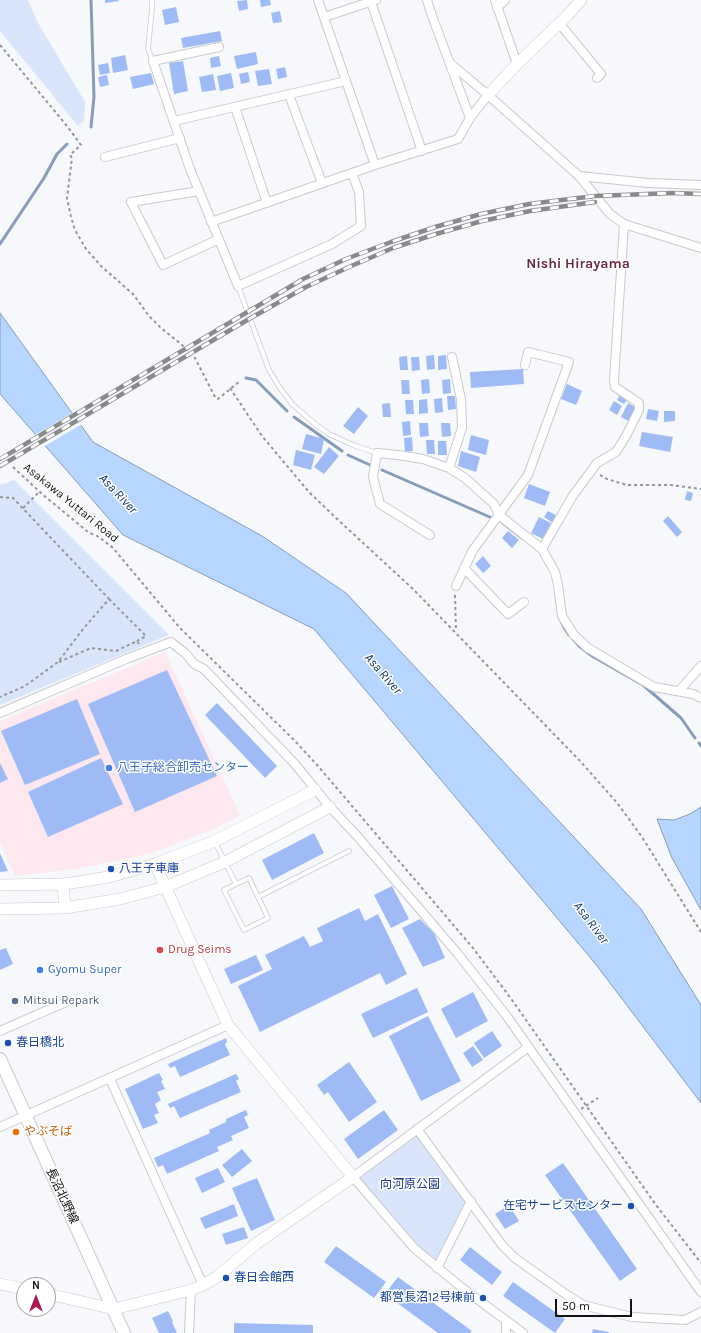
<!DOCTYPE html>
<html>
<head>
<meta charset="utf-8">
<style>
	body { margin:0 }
	#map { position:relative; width:701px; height:1333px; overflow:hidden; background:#f6f8fc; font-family:Karla,sans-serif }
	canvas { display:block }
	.north { position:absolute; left:16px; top:1277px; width:40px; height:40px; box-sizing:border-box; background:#fff; border:1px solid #a0a1a1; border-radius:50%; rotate:0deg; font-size:11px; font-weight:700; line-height:16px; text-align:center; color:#121314 }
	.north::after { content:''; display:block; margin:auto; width:14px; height:18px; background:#aa1a55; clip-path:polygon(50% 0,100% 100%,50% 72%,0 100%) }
	.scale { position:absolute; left:555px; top:1299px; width:77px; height:18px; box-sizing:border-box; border:2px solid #121314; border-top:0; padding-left:5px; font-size:12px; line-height:14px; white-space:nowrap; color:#121314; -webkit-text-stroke:3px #fff; paint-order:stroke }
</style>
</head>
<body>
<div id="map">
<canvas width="701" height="1333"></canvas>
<div class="north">N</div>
<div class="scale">50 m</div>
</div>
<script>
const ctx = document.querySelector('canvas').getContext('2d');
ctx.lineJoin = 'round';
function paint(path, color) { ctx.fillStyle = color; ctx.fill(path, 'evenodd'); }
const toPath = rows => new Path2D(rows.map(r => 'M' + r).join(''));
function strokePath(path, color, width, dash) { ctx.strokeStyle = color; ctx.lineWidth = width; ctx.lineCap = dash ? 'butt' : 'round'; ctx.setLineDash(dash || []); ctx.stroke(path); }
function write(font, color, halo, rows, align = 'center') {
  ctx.font = font + ' Karla,"Noto Sans JP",sans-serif'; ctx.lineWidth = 3; ctx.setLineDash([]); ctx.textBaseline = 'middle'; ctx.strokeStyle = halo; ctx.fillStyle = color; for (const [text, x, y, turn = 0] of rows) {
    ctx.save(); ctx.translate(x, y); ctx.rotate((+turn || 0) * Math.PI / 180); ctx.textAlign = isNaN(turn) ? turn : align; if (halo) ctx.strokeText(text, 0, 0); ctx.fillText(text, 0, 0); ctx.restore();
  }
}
paint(toPath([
	[165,652,240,815,216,828,149,854,75,869,15,876,0,842,0,721]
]), '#fce8ee');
paint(toPath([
	[0,0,28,0,38,23,85,102,84,121,78,126,0,31],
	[14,480,169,635,0,705,0,485],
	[417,1129,471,1201,437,1268,353,1177]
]), '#d9e5fb');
const water = toPath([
	[0,313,93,442,262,536,346,593,641,909,701,1005,701,1103,594,962,314,629,123,535,0,394,0,313],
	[701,807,701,910,672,858,657,819,674,820,690,814,701,807]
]);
paint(water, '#b7d6ff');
strokePath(water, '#869cb8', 1);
paint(toPath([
	[74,412,82,424,43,447,33,436]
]), '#f6f8fc');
strokePath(toPath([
	[91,0,94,97,91,127],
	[0,244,44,178,57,154,67,144],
	[246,378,256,380,287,411],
	[294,417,342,451],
	[348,455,370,465],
	[382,470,492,518],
	[503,523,522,538],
	[560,619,565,629,569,635],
	[573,639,579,646,592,656,643,685,681,718,695,738],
	[699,743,701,746]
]), '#869cb8', 3);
paint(toPath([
	[105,0,118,0,119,1,105,3],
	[247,0,248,9,239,11,237,1],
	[260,0,270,0,271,5,261,7],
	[176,7,179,22,165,25,162,10],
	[280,11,282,22,273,23,271,13],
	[220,31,222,41,183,48,181,38],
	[256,52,258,64,237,69,234,56],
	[125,55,128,70,113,73,111,58],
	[219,56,221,66,211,68,210,58],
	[183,61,188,91,174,94,169,63],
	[108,63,110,73,100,75,98,65],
	[285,67,287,77,278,79,276,69],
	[269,69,272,84,258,86,255,71],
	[248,72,250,82,241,84,239,74],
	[151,73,154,84,133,89,130,77],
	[231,73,234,88,220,91,217,76],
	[213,74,216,90,202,92,199,77],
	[107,75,109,85,100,87,98,77],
	[434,355,435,369,427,370,426,356],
	[446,355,447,369,438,370,438,356],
	[407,356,408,370,400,370,399,357],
	[411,357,419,357,420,370,412,371],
	[523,369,524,384,471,388,470,372],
	[429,379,430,393,422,394,421,380],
	[450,379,451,393,443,394,442,380],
	[401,380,409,380,410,394,402,394],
	[567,384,582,391,576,405,561,399],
	[620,395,627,400,624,404,617,400],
	[447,396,455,396,456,409,448,410],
	[442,398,443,412,435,413,434,399],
	[427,399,428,413,419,414,419,400],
	[405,400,413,400,414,414,406,414],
	[614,401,622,406,617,415,609,410],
	[390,403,391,417,383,417,382,404],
	[628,403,637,408,630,422,621,417],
	[358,407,368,416,354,434,343,426],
	[648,409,659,411,657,421,646,419],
	[664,411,675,411,675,421,664,422],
	[410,421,411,435,403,436,402,422],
	[419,423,428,423,429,436,420,437],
	[441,423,450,423,451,436,442,437],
	[642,432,673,437,670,452,639,446],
	[306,434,324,439,321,454,302,449],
	[471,435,489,440,486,455,468,450],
	[412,437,413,451,405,452,404,438],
	[426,440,434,440,435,454,427,454],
	[438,441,446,441,447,455,438,455],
	[329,447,339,456,324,474,314,467],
	[296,450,315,455,311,470,293,465],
	[461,451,480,457,476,472,458,466],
	[529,484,550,492,545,506,524,498],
	[687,491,693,493,691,501,685,500],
	[548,511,557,516,553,523,544,517],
	[668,516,682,532,677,537,663,521],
	[539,517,551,523,543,539,531,533],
	[508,531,519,540,512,548,502,538],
	[483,556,491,566,483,573,475,564],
	[167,670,217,776,135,812,88,704],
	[77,699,100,754,25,785,1,731],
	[217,703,277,766,265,778,205,715],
	[101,758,123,804,48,837,28,792],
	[0,763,8,779,0,783],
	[314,833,324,853,272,880,262,860],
	[0,853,8,871,0,872],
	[392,886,409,919,391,928,374,895],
	[359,908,365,921,378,914,407,974,386,985,380,973,260,1032,238,986,272,969,265,955,304,936,310,947,323,941,317,928],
	[420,919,434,933,445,958,423,967,402,928],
	[6,948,13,964,0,970,0,950],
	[256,955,263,970,231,984,224,969],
	[417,988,428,1012,373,1038,361,1014],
	[473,992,488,1021,456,1038,441,1009],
	[428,1016,461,1081,421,1101,389,1036],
	[492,1031,502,1046,484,1058,474,1043],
	[226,1038,227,1042,225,1044,230,1055,180,1077,175,1066,170,1068,168,1064],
	[473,1046,483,1060,472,1067,463,1053],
	[349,1062,377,1102,349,1122,328,1092,324,1095,317,1085],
	[159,1073,163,1080,161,1081,165,1089,157,1092,161,1100,155,1104,159,1113,154,1115,158,1123,143,1129,125,1089],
	[236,1074,239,1079,236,1081,241,1092,180,1118,174,1106,170,1108,168,1104],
	[246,1110,248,1115,244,1117,249,1128,231,1136,233,1140,217,1147,219,1151,167,1174,163,1165,158,1167,154,1158,210,1133,209,1130,226,1122,226,1119],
	[384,1110,398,1130,358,1159,344,1139],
	[242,1149,252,1161,232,1177,222,1165],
	[563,1163,637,1269,620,1281,545,1175],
	[218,1168,225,1182,202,1193,195,1178],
	[257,1178,275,1220,251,1231,232,1188],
	[234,1204,238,1216,205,1229,200,1218],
	[509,1205,519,1221,505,1229,495,1214],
	[244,1227,248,1238,226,1245,222,1234],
	[336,1246,386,1282,374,1298,324,1262],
	[470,1247,502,1272,492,1285,460,1260],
	[398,1277,472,1331,470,1333,438,1333,385,1294],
	[513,1282,565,1319,555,1333,503,1296],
	[168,1311,173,1321,172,1322,177,1333,159,1333,152,1318],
	[234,1323,313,1325,313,1333,234,1333],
	[593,1329,609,1332,609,1333,592,1333]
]), '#9ebbf5');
const service = toPath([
	[152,0,152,9,148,49,153,61],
	[238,286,269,370,280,388,292,404,315,424,329,434,353,445,377,453],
	[215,842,236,884,249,878,268,918,244,930,224,890,236,884],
	[258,897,349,851]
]);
const minor = toPath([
	[318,0,375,165],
	[427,0,431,13,470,118],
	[495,0,517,64],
	[371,2,422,151],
	[497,8,505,0],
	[324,17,376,0],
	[559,23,601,74,597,78],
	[219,47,153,61,190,169,238,286,332,244,361,226,359,192,352,173],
	[451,64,488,95,579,176,648,183,701,185],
	[289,95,322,183],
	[235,107,267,203],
	[174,121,346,81],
	[105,157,180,138],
	[579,176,610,214,624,224,701,248],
	[199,191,131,202,163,265,219,239],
	[211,222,375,165,458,139,470,118,488,95],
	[449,468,462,428,461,399,452,357],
	[430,535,380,504,373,477,377,453,398,455,423,459,449,468,465,478,494,504,499,515,542,549,555,572,558,585,562,616,574,635,588,648,654,687,693,694,701,698],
	[542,549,572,497,597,463,616,452,626,436,639,410,639,403,615,387,614,381,624,224],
	[464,568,508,614,524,602],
	[456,586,473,550,528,475,569,362,528,352,525,365],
	[679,691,701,666],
	[0,713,126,659,171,642,186,654,194,664,204,669,294,763,330,807,358,837,458,954,506,1015,701,1292],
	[0,1031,66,1002],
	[110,1079,203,1285],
	[0,1127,228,1025],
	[417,1129,502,1245,515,1258,567,1295,583,1305,632,1317,685,1320,701,1312],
	[437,1268,471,1201],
	[506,1321,506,1333],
	[189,1333,191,1290],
	[523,1333,461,1287,414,1248,353,1177,527,1048]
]);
const tertiary = toPath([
	[488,95,517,64,568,15,581,0],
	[63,884,65,908],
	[0,885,63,884,85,881,113,876,155,864,215,841,315,790],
	[0,909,65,908,120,899,165,887,225,862,330,807],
	[0,1284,24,1289],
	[48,1294,114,1309,191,1290,203,1285,217,1277,257,1243,353,1177,228,1025,155,864]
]);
const secondary = toPath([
	[0,1059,124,1333]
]);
strokePath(service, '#c8cace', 5.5);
strokePath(minor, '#c8cace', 10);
strokePath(tertiary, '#c8cace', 12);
strokePath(secondary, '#c8cace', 14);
strokePath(toPath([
	[0,45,67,126,81,145,70,155,72,158,67,198,71,217,75,230,86,249,101,266,133,294,149,316,161,328,181,344,195,358,215,397,218,399,240,381],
	[230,388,262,436,309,492,336,518,413,589,582,763,618,804,642,837,701,932],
	[13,467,42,494,88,532,99,537,113,548,180,628,295,741,318,766,473,948,512,1000,656,1205,701,1263],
	[600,475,607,479,627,485,671,485,701,489],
	[0,497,13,498,109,599,83,629,58,662,25,686,0,697],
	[23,508,39,492],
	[455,595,456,630],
	[109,599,146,636,137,641],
	[59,662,91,648,116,651,137,641,139,644],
	[581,1109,598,1098]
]), '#949598', 2, [3, 3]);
strokePath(service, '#fff', 4);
strokePath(minor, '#fff', 8);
strokePath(tertiary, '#fff', 11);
strokePath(secondary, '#fff', 12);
const rail = toPath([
	[0,459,303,279,346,259,391,242,435,227,481,214,529,204,595,196,673,193,701,194],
	[0,466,249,319,306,287,349,267,393,248,436,234,482,221,530,211,595,202]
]);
strokePath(rail, '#888a8c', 4.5);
strokePath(rail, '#fff', 3, [9]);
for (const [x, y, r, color] of [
	[109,768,4,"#3f7fe0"],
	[111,869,4,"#1a4fb4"],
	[160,950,4,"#e0444e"],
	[40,970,4,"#3f7fe0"],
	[15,1001,4,"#5c6f8a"],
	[8,1043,4,"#1a4fb4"],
	[16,1132,4,"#e8710a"],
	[631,1206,4,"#1a4fb4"],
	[226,1278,4,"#1a4fb4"],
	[483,1298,4,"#1a4fb4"]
]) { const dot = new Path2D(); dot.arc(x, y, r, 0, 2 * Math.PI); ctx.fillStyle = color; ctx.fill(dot); strokePath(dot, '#fff', 1.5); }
write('12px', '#121314', '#fff', [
	["Asakawa Yuttari Road",71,503,39],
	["長沼北野線",62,1196,65]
]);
write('12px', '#366cbe', '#fff', [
	["八王子総合卸売センター",117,768],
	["Gyomu Super",48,970]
], 'left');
write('12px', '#164399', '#fff', [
	["八王子車庫",119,869],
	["春日橋北",16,1043],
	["在宅サービスセンター",623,1206,"right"],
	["春日会館西",234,1278],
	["都営長沼12号棟前",475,1298,"right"]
], 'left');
write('12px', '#be3a42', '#fff', [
	["Drug Seims",168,950]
], 'left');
write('12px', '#4e5e75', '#fff', [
	["Mitsui Repark",23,1001]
], 'left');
write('12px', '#c56008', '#fff', [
	["やぶそば",24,1132]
], 'left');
write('12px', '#18398a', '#fff', [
	["向河原公園",410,1185]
]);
write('italic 13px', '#0b2f58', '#fff', [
	["Asa River",118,494,47],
	["Asa River",383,674,49],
	["Asa River",591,923,53]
]);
write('bold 14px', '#6e293e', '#fff', [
	["Nishi Hirayama",578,264]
]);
</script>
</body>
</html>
